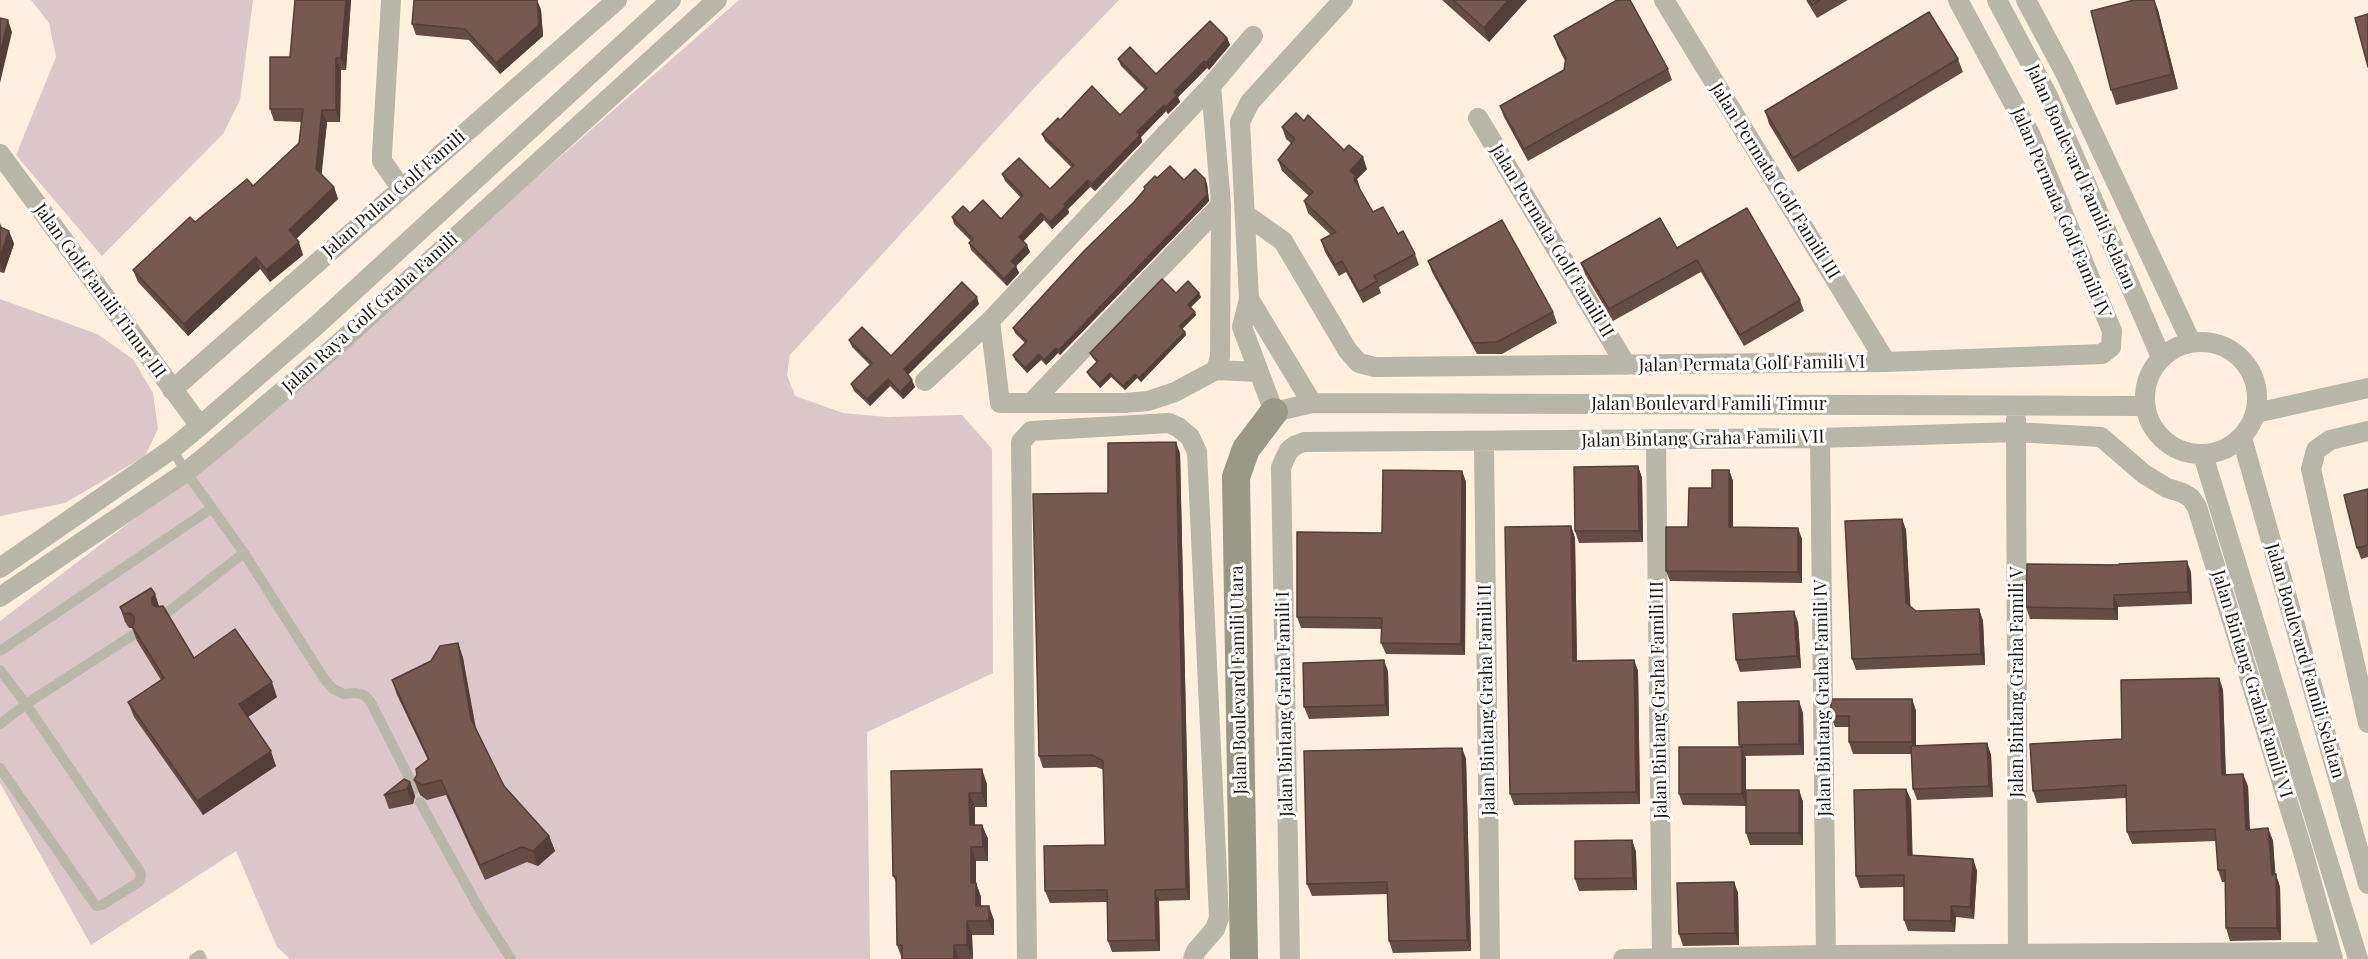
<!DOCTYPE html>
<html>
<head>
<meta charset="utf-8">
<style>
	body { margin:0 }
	canvas { display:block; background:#feefde }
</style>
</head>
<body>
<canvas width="2368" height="959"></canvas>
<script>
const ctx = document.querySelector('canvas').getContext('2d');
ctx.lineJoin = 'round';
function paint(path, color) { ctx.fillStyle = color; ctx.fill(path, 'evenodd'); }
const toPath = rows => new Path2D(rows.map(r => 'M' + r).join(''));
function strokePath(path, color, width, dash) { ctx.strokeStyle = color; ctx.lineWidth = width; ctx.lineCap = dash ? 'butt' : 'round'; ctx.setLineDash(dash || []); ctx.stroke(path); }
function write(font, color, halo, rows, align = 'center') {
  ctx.font = font + ' "Playfair Display",serif'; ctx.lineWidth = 6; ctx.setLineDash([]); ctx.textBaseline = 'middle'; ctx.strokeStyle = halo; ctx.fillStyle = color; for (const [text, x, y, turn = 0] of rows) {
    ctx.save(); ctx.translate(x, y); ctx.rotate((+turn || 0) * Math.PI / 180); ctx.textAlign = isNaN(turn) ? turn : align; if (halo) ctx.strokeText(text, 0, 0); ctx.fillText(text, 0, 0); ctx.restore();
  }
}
paint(toPath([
	[31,0,253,0,240,100,223,134,102,256,16,155,56,57,49,23],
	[739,0,1119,0,1036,86,790,355,787,375,795,396,843,413,887,417,962,415,992,449,993,673,867,732,870,959,290,959,277,947,236,851,91,945,0,783,0,621,184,481,324,364],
	[0,299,97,334,133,359,153,393,158,429,145,456,65,503,0,516]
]), '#dbc6ca');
strokePath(toPath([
	[172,449,186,472,244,553,325,680,333,689,344,694,356,693,364,695,370,701,415,789],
	[164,615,244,553],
	[0,651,212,508],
	[0,670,26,704,133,635],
	[0,724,26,704,139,870,141,875,139,882,102,905,96,906,0,768],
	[420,802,481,912,511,959],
	[194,959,200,955,202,959]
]), '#b7b6a9', 10);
strokePath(toPath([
	[391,0,382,154,382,161,401,188],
	[1343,0,1250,102,1240,122,1249,299,1242,327,1274,412,1312,403,2144,406],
	[1664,0,1886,362],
	[1997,0,2048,96,2161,357],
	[2026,0,2064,71,2191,342],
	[1478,118,1626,365],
	[0,154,200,426],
	[1246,215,1283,241,1348,351,1359,363,1375,367,1886,362,2102,354,2111,347,2112,331,2031,136,1958,0],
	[1249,299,1312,403],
	[990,321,1000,403,1125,403,1148,401,1175,392,1216,370,1220,357,1221,205],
	'2145 398a56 56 0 1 1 112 0a56 56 0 1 1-112 0Z',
	[1216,370,1258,372],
	[925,381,990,321,1211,86,1253,36],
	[172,390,617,0],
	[1031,403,1221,205,1211,86],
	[2256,413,2368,388],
	[2016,419,2018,959],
	[2368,431,2330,440,2316,450,2311,469,2368,723],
	[1820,438,1826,959],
	[2242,438,2368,884],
	[1656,441,1662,959],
	[1484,442,1490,959],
	[2203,455,2358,959],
	[0,568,172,449,200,426,318,324,671,0],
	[0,597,186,472,212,451,335,347,717,0],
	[1027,959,1021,442,1031,431,1169,423,1178,427,1190,437,1197,452,1219,918,1215,929,1196,951,1193,959],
	[1290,959,1281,467,1289,450,1296,445,1304,442,1820,438,2016,432,2101,437,2144,474,2167,488,2183,493,2191,498,2197,507,2302,848,2333,959],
	[1623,959,1826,955,2331,952]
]), '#b7b6a9', 20);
strokePath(toPath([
	[1244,959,1236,477,1246,449,1274,412]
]), '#9a9986', 28);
paint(toPath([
	[295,0,351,0,346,70,341,70,340,122,327,122,321,174,334,187,338,199,296,239,303,255,270,282,260,269,188,336,138,282,133,270,195,222,253,186,299,143,302,122,274,121,270,109,290,57],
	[537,0,541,10,543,36,500,74,469,40,416,35,412,24],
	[1442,0,1527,0,1489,42],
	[1806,0,1848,0,1817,18],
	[2134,0,2154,0,2158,10,2178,89,2116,105,2111,90],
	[1554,36,1668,69,1672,80,1528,161,1504,117,1500,106,1564,70,1565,61,1558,47],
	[1227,38,1230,45,1209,70,1207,68,1178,97,1180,102,1168,114,1166,111,1141,137,1142,142,1095,191,1090,187,1068,209,1069,213,1052,229,1044,220,1023,241,1030,252,1016,266,1019,273,1007,286,971,250,969,243,971,241,954,224,952,217,970,213,1001,219,1021,198,1005,181,1002,174,1050,189,1071,167,1045,141,1042,134,1060,120,1120,115,1145,90,1121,66,1118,59,1156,74],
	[1958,59,1963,72,1798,172,1769,124,1765,111],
	[1304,121,1344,150,1367,169,1357,179,1360,188,1359,189,1373,212,1398,234,1415,254,1419,265,1379,287,1381,293,1363,303,1346,272,1339,276,1325,252,1321,240,1331,235,1308,213,1304,201,1309,196,1282,171,1278,160,1292,144,1286,139,1282,127],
	[1157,178,1184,180,1205,179,1207,184,1209,201,1060,355,1058,353,1046,365,1041,360,1027,373,1015,360,1013,355,1025,343,1015,333,1013,328,1134,202,1145,190,1144,187],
	[0,223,2,228,9,231,14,244,4,273,0,272],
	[1677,248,1800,300,1804,311,1744,346,1701,272,1613,321,1585,274,1581,263],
	[1428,261,1553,312,1557,323,1502,354,1477,354,1432,272],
	[1176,293,1201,297,1191,307,1196,315,1182,329,1185,332,1186,335,1141,382,1137,378,1125,390,1111,377,1100,388,1089,376,1087,372,1097,363,1092,357,1090,353],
	[979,304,908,374,915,387,903,399,890,386,870,406,854,391,851,384,870,365,852,347,849,340,891,356],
	[1180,453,1190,900,1159,901,1160,951,1112,952,1108,941,1107,902,1050,903,1045,891,1105,845,1104,770,1096,767,1043,768,1039,756,1108,493],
	[1638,466,1642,478,1643,542,1579,543,1575,531],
	[1729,470,1733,481,1733,527,1802,539,1802,583,1670,581,1666,571,1688,527,1712,488],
	[1462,471,1466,482,1465,655,1386,654,1381,643,1381,629,1301,628,1297,617,1382,533],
	[2368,489,2368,557,2361,559,2357,548],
	[1902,519,1906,530,1910,607,1916,611,1979,609,1983,621,1985,665,1856,670,1852,659],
	[1571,526,1575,538,1577,661,1634,660,1638,671,1640,804,1514,805,1510,794],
	[2191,572,2192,604,2118,607,2118,620,2030,619,2026,607],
	[155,594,159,607,194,658,277,697,248,717,276,766,203,815,134,717,128,702,161,680,137,641,132,628,129,628,125,622,120,607],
	[1798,622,1801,668,1740,672,1736,660],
	[458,643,463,658,475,728,504,786,549,836,555,851,538,866,527,862,485,880,446,795,427,800,420,795,414,780,428,760,397,695,392,680,431,661],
	[1388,671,1389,716,1309,719,1304,707],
	[2219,678,2223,690,2226,775,2248,786,2250,830,2268,828,2273,841,2275,874,2280,887,2281,940,2230,941,2226,928,2225,882,2222,882,2218,870,2216,841,2132,844,2127,832,2126,798,2037,803,2033,791,2122,739],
	[1912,699,1916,711,1916,746,1987,743,1991,755,1993,797,1917,800,1913,789,1911,754,1853,754,1849,742,1849,727,1835,727,1831,716],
	[1803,713,1804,755,1745,756,1746,759,1746,806,1683,805,1679,794,1740,747,1739,745],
	[1462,748,1466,759,1471,951,1393,953,1389,941,1387,894,1312,896,1307,884],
	[891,771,987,784,987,807,975,807,975,825,982,825,988,839,988,861,976,861,976,883,981,897,981,906,994,920,994,935,972,935,973,959,902,959,897,945,897,884,893,876],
	[410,782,415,796,413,804,389,809,384,795],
	[1906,789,1911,800,1912,855,1973,859,1977,871,1974,919,1956,917,1955,932,1908,931,1904,920,1904,887,1860,888,1856,876],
	[1799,790,1803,802,1803,845,1750,845,1746,833],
	[1632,840,1636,852,1637,890,1579,891,1575,879],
	[1734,882,1738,893,1739,945,1683,946,1679,934]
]), '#654d46');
paint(toPath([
	[346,0,351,0,346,70,341,58],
	[537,0,541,10,543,36,500,74,496,63],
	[1508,0,1527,0,1489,42,1484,28],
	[2154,0,2158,10,2178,89,2172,74],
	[8,20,12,32,0,83,0,54],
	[1227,38,1230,45,1209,70,1206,63],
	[336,58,341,70,340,122,336,110],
	[1204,61,1207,68,1178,97,1180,102,1168,114,1166,107,1174,92],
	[1164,105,1166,111,1141,137,1142,142,1095,191,1092,184,1137,132],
	[322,110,327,122,321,181,316,169],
	[1363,157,1367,169,1357,179,1360,188,1358,190,1350,171],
	[1205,179,1207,184,1209,201,1060,355,1059,350],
	[1088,180,1090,187,1068,209,1069,213,1052,229,1050,222,1064,204],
	[334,187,338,199,293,242,289,230],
	[1041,213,1044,220,1021,244,1019,237],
	[9,231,14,244,4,273,0,263,0,257],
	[299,242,303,255,270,282,266,270],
	[1027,245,1030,252,1014,268,1011,261],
	[256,257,260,269,188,336,184,324],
	[1016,266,1019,273,1007,286,1004,279],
	[1199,293,1201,297,1189,309,1188,305],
	[977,297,979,304,907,376,904,369],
	[1195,312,1196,315,1181,330,1179,326],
	[1185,332,1186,335,1141,382,1139,378],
	[1056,348,1058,353,1046,365,1044,360],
	[1039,354,1041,360,1027,373,1025,368],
	[1110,373,1111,377,1100,388,1099,384],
	[1135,374,1137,378,1125,390,1123,386],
	[888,379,890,386,870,406,867,399],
	[912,380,915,387,903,399,900,392],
	[1176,442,1180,453,1190,900,1186,889],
	[1638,466,1642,478,1643,542,1639,531],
	[1729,470,1733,481,1733,538,1729,527],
	[1462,471,1466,482,1465,655,1461,644],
	[1902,519,1906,530,1911,615,1906,603],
	[1571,526,1575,538,1577,672,1573,661],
	[1798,528,1802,539,1802,583,1798,572],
	[2187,561,2191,572,2192,604,2188,592],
	[155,594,160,609,157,613,152,604,152,598],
	[2114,595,2118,607,2118,620,2114,609],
	[1979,609,1983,621,1985,665,1981,654],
	[1794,611,1798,622,1801,668,1797,656],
	[458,643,463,658,477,734,471,719],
	[1384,660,1388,671,1389,716,1385,705],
	[1634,660,1638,671,1640,804,1636,792],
	[2219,678,2223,690,2226,787,2222,775],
	[272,682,277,697,245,719,239,704],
	[1912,699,1916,711,1916,754,1912,742],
	[1799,701,1803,713,1804,755,1799,744],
	[1987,743,1991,755,1993,797,1989,786],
	[1742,747,1746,759,1746,806,1742,794],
	[1462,748,1466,759,1471,951,1467,940],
	[271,751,276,766,203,815,197,801],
	[982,769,987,784,987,807,982,793],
	[2243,774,2248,786,2250,842,2246,830],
	[410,782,415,796,413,804,407,789],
	[1906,789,1911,800,1913,866,1908,855],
	[1799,790,1803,802,1803,845,1799,833],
	[969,793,975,807,975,840,970,825],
	[982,825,988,839,988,861,983,847],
	[2268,828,2273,841,2276,881,2276,874,2280,887,2281,940,2277,928],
	[549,836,555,851,538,866,533,851],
	[1632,840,1636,852,1637,890,1633,878],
	[971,847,976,861,976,883,981,897,981,920,976,906,971,883],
	[1973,859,1977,871,1974,919,1970,907],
	[1734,882,1738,893,1739,945,1735,933],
	[1155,890,1159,901,1160,951,1156,940],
	[989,906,994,920,994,935,989,921],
	[1951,906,1956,917,1955,932,1951,921],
	[967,921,972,935,973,959,967,945],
	[954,945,959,959,954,959]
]), '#533e39');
const building = toPath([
	[295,0,346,0,341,58,336,58,336,110,322,110,316,169,334,187,289,230,299,242,266,270,256,257,184,324,133,270,190,217,195,222,247,179,253,186,299,143,303,109,270,109,270,57,290,57,295,0],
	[414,0,537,0,539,25,496,63,465,29,412,24,414,0],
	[1453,0,1508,0,1484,28,1453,0],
	[1617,0,1630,0,1668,69,1524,149,1500,106,1564,70,1566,58,1554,36,1617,0],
	[1809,0,1820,0,1812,5,1809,0],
	[2134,0,2154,0,2172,74,2111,90,2091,11,2134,0],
	[1929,12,1958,59,1793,158,1765,111,1929,12],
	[2368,14,2368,67,2355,18,2368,14],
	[0,18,8,20,0,54,0,18],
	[1210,21,1227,38,1206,63,1204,61,1174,92,1177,95,1166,107,1164,105,1137,132,1140,135,1092,184,1088,180,1064,204,1066,206,1050,222,1041,213,1019,237,1027,245,1011,261,1016,266,1004,279,969,243,973,239,952,217,963,206,970,213,983,200,1001,219,1023,195,1002,174,1019,158,1050,189,1074,165,1042,134,1058,118,1060,120,1092,86,1120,115,1147,88,1118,59,1130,47,1156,74,1210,21],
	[1296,113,1304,121,1308,115,1344,150,1349,145,1363,157,1350,171,1356,176,1354,179,1373,212,1383,207,1398,234,1403,231,1415,254,1374,276,1377,281,1359,292,1342,261,1335,265,1321,240,1336,232,1304,201,1313,192,1278,160,1295,139,1282,127,1296,113],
	[1170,166,1184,180,1195,169,1205,179,1207,195,1059,350,1056,348,1044,360,1039,354,1025,368,1013,355,1027,341,1013,328,1084,251,1134,202,1145,189,1144,187,1155,176,1157,178,1170,166],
	[1747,208,1800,300,1740,335,1697,260,1609,309,1581,263,1660,218,1677,248,1747,208],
	[1502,220,1553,312,1497,342,1473,343,1428,261,1502,220],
	[0,227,9,231,0,257,0,227],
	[1162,279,1176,293,1188,281,1199,293,1188,305,1195,312,1179,326,1185,332,1139,378,1135,374,1123,386,1110,373,1099,384,1087,372,1098,361,1090,353,1162,279],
	[962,282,977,297,904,369,912,380,900,392,888,379,867,399,851,384,872,363,849,340,862,327,891,356,962,282],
	[1176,442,1186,889,1155,890,1156,940,1108,941,1107,890,1045,891,1044,846,1105,845,1103,761,1092,755,1039,756,1033,494,1108,493,1108,443,1176,442],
	[1638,466,1639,531,1575,531,1574,467,1638,466],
	[1383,470,1462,471,1461,644,1381,643,1382,618,1297,617,1297,532,1382,533,1383,470],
	[1712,470,1729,470,1729,527,1798,528,1798,572,1666,571,1666,527,1688,527,1689,488,1712,488,1712,470],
	[2368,489,2368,545,2357,548,2344,495,2368,489],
	[1902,519,1906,603,1916,611,1979,609,1981,654,1852,659,1845,521,1902,519],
	[1571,526,1573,661,1634,660,1636,792,1510,794,1505,527,1571,526],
	[2187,561,2188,592,2114,595,2114,609,2026,607,2027,564,2119,565,2119,564,2187,561],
	[151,588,155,594,152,598,152,604,156,607,163,606,194,658,235,629,272,682,239,704,271,751,197,801,128,702,164,678,132,626,134,623,134,617,130,613,124,614,120,607,151,588],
	[1794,611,1797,656,1736,660,1733,614,1794,611],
	[458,643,471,719,504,786,549,836,533,851,522,847,480,865,441,780,422,785,414,780,417,775,416,769,429,759,392,680,431,661,440,646,458,643],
	[1384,660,1385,705,1304,707,1303,663,1384,660],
	[2219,678,2222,775,2243,774,2246,830,2268,828,2272,875,2276,874,2277,928,2226,928,2225,870,2218,870,2215,829,2127,832,2126,785,2033,791,2030,744,2122,739,2121,680,2219,678],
	[1831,699,1912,699,1912,742,1849,742,1849,716,1831,716,1831,699],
	[1799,701,1799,744,1739,745,1738,702,1799,701],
	[1987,743,1989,786,1913,789,1911,746,1987,743],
	[1679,747,1742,747,1742,794,1679,794,1679,747],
	[1462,748,1467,940,1389,941,1387,882,1307,884,1304,751,1462,748],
	[982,769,982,793,969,793,970,825,982,825,983,847,971,847,971,883,976,883,976,906,989,906,989,921,967,921,967,945,954,945,954,959,902,959,902,945,897,945,896,876,893,876,891,771,982,769],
	[404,779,410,782,407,789,384,795,404,779],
	[1906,789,1908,855,1973,859,1970,907,1951,906,1951,921,1904,920,1904,875,1856,876,1854,790,1906,789],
	[1746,790,1799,790,1799,833,1746,833,1746,790],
	[1632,840,1633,878,1575,879,1575,841,1632,840],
	[1734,882,1735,933,1679,934,1677,883,1734,882]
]);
paint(building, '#765951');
strokePath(building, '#533e39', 1.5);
write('18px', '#1b150d', '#fff', [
	["Jalan Boulevard Famili Selatan",2081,177,66],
	["Jalan Permata Golf Famili III",1775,181,58],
	["Jalan Pulau Golf Famili",394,194,-41],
	["Jalan Permata Golf Famili IV",2061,213,67],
	["Jalan Permata Golf Famili II",1552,241,59],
	["Jalan Golf Famili Timur III",100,291,54],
	["Jalan Raya Golf Graha Famili",370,313,-42],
	["Jalan Permata Golf Famili VI",1752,364,-1],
	["Jalan Boulevard Famili Timur",1709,404],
	["Jalan Bintang Graha Famili VII",1703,439,-1],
	["Jalan Boulevard Famili Selatan",2305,661,74],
	["Jalan Boulevard Famili Utara",1239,680,-91],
	["Jalan Bintang Graha Famili V",2017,682,-90],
	["Jalan Bintang Graha Famili VI",2252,684,73],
	["Jalan Bintang Graha Famili IV",1823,698,-91],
	["Jalan Bintang Graha Famili II",1487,700,-91],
	["Jalan Bintang Graha Famili III",1659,700,-91],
	["Jalan Bintang Graha Famili I",1285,704,-91]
]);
</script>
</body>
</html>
